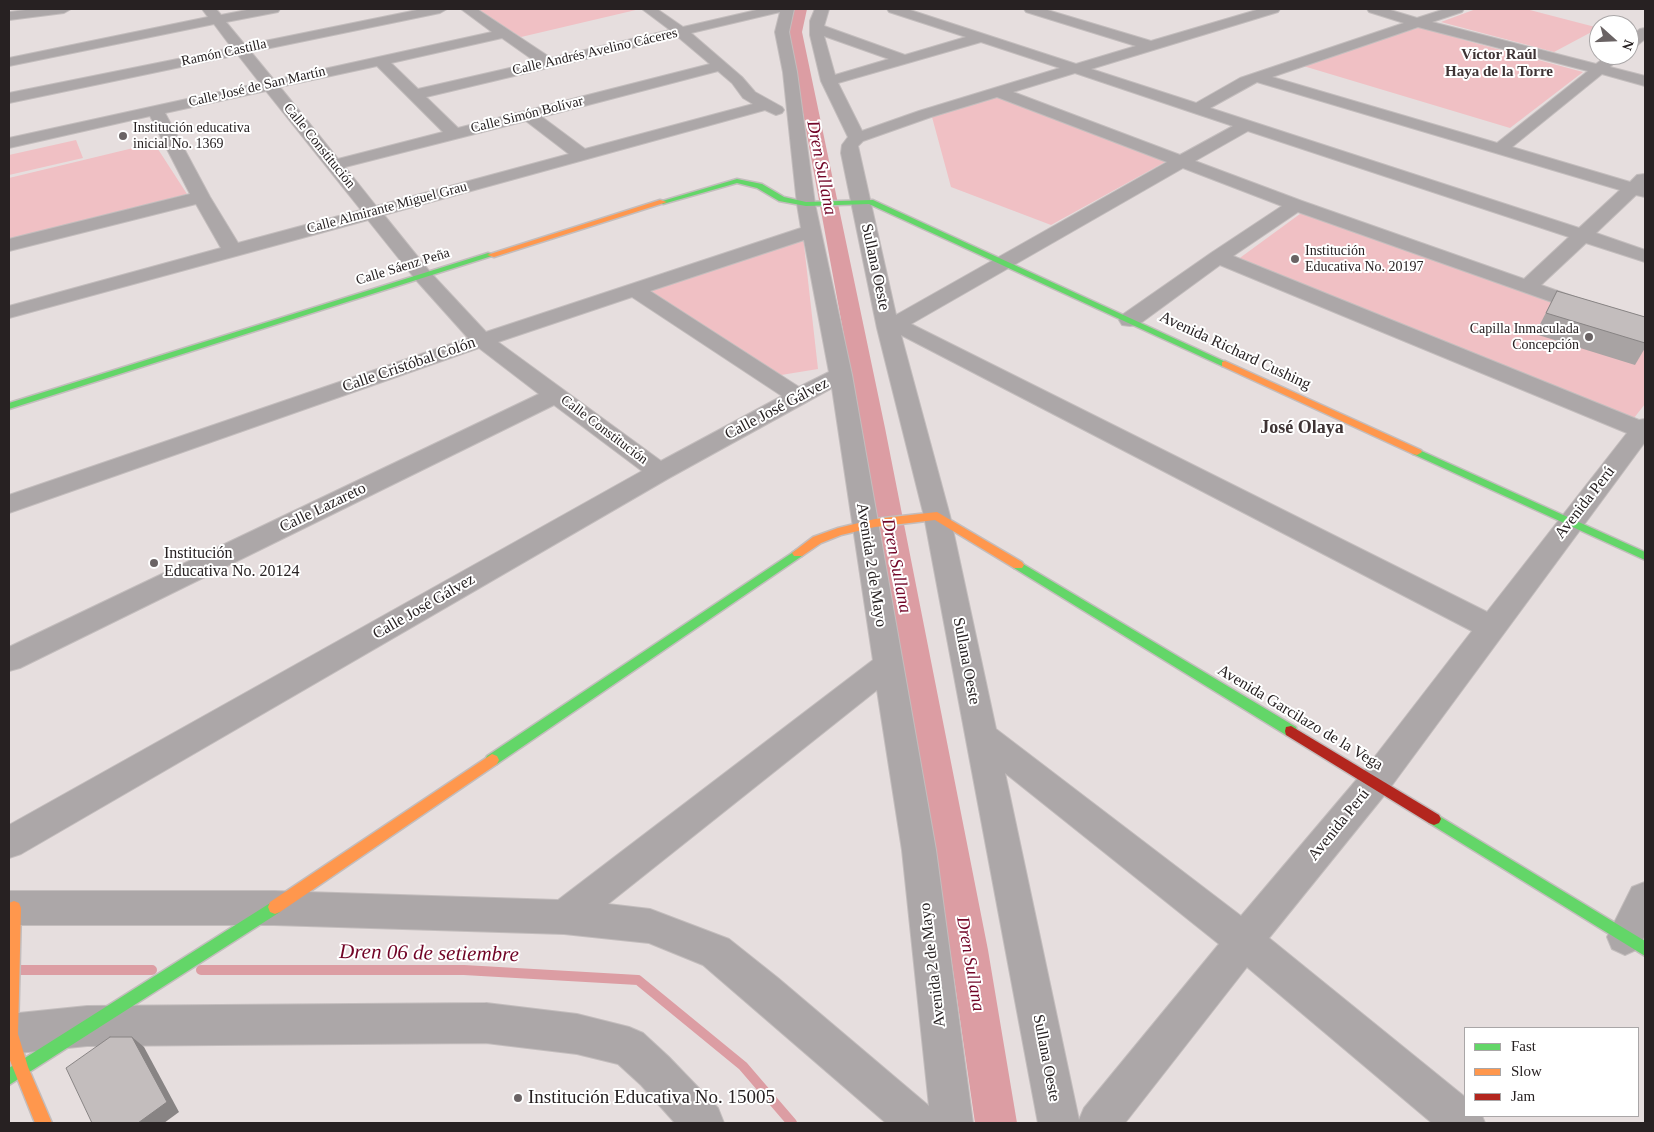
<!DOCTYPE html>
<html>
<head>
<meta charset="utf-8">
<style>
	body { margin:0 }
	#map { position:relative; width:1654px; height:1132px; overflow:hidden; background:#e6dede; font-family:"Times New Roman",serif }
	canvas { display:block }
	.frame { position:absolute; inset:0; border:10px solid #272122; pointer-events:none }
	.legend { position:absolute; left:1464px; top:1027px; width:175px; height:90px; box-sizing:border-box; background:#fff; border:1px solid #a9a6a7; margin:0; padding:6px 9px; list-style:none; font-size:15px; color:#272122 }
	.legend li { display:flex; align-items:center; gap:10px; height:25px }
	.legend b { width:25px; border:1px solid #a9a6a7 }
	.north { position:absolute; left:1589px; top:15px; width:50px; height:50px; box-sizing:border-box; background:#fff; border:1px solid #a9a6a7; border-radius:50%; rotate:110deg; font-size:14px; font-weight:700; line-height:20px; text-align:center; color:#272122 }
	.north::after { content:''; display:block; margin:auto; width:18px; height:22px; background:#6a6364; clip-path:polygon(50% 0,100% 100%,50% 72%,0 100%) }
</style>
</head>
<body>
<div id="map">
<canvas width="1654" height="1132"></canvas>
<div class="frame"></div>
<ul class="legend">
<li><b style="height:6px;background:#63d668"></b>Fast</li>
<li><b style="height:6px;background:#ff974d"></b>Slow</li>
<li><b style="height:6px;background:#b3261e"></b>Jam</li>
</ul>
<div class="north">N</div>
</div>
<script>
const ctx = document.querySelector('canvas').getContext('2d');
ctx.lineJoin = 'round';
function paint(path, color) { ctx.fillStyle = color; ctx.fill(path, 'evenodd'); }
const toPath = rows => new Path2D(rows.map(r => 'M' + r).join(''));
function strokePath(path, color, width, dash) { ctx.strokeStyle = color; ctx.lineWidth = width; ctx.lineCap = dash ? 'butt' : 'round'; ctx.setLineDash(dash || []); ctx.stroke(path); }
function write(font, color, halo, rows, align = 'center') {
  ctx.font = font + ' "Times New Roman",serif'; ctx.lineWidth = 4; ctx.setLineDash([]); ctx.textBaseline = 'middle'; ctx.strokeStyle = halo; ctx.fillStyle = color; for (const [text, x, y, turn = 0] of rows) {
    ctx.save(); ctx.translate(x, y); ctx.rotate((+turn || 0) * Math.PI / 180); ctx.textAlign = isNaN(turn) ? turn : align; if (halo) ctx.strokeText(text, 0, 0); ctx.fillText(text, 0, 0); ctx.restore();
  }
}
paint(toPath([
	[474,9,640,9,521,37],
	[1476,9,1526,9,1599,28,1554,52,1441,22],
	[1424,26,1464,40,1583,72,1510,128,1300,65],
	[1004,94,1167,161,1051,225,951,187,932,117],
	[76,140,83,158,9,175,9,155],
	[154,143,187,194,9,239,9,178],
	[1304,211,1645,335,1645,404,1634,418,1237,260],
	[803,236,818,369,775,376,646,291]
]), '#f0c0c4');
strokePath(toPath([
	[9,970,152,970],
	[201,970,464,970,638,980,743,1066,792,1123]
]), '#dc9da3', 10);
paint(toPath([
	[793,9,807,9,802,32,885,428,988,950,1017,1123,975,1123,950,950,861,428,788,32,793,9]
]), '#dc9da3');
const street = toPath([
	[34,9,71,9,64,13,9,20,9,12,34,9],
	[202,9,216,9,221,15,252,9,280,9,278,12,273,13,226,22,245,45,422,9,447,9,440,13,251,52,274,80,492,32,461,9,477,9,551,58,670,30,642,9,657,9,683,27,761,9,794,9,789,32,797,72,815,204,852,375,936,850,973,1123,886,1123,703,965,649,943,564,934,274,925,9,925,9,891,274,891,558,900,873,660,832,388,669,478,21,854,9,858,9,825,642,471,554,405,20,668,9,671,9,647,539,394,479,348,9,513,9,495,468,338,416,280,368,220,9,318,9,306,221,248,196,204,9,251,9,239,190,194,150,116,9,148,9,138,260,83,238,55,9,103,9,93,232,48,214,24,9,66,9,58,208,17,202,9],
	[780,12,775,32,783,72,797,204,801,228,486,332,430,272,384,215,765,110,776,115,782,113,784,110,782,107,755,92,742,77,691,33,780,12],
	[678,37,710,64,458,128,426,97,678,37],
	[502,38,536,62,418,89,391,63,502,38],
	[377,66,443,132,338,159,280,87,377,66],
	[718,71,732,83,743,98,753,104,585,149,542,117,718,71],
	[266,91,361,210,238,243,210,197,165,113,266,91],
	[526,121,569,154,376,206,345,167,526,121],
	[804,240,829,372,799,387,650,291,804,240],
	[632,297,782,396,661,461,498,342,632,297],
	[877,690,902,850,929,1106,778,978,729,939,650,909,608,904,877,690],
	[815,9,829,9,824,26,905,55,966,37,889,12,887,9,907,9,1076,64,1136,46,1026,12,1024,9,1044,9,1151,41,1260,9,1280,9,1278,12,1091,69,1196,103,1240,78,1404,23,1369,12,1367,9,1387,9,1417,18,1445,9,1464,9,1462,12,1432,22,1596,64,1604,58,1614,58,1616,61,1610,67,1645,76,1645,86,1602,74,1512,147,1630,182,1637,175,1645,174,1645,197,1636,195,1596,233,1645,250,1645,262,1586,243,1541,285,1645,322,1645,335,1298,212,1233,256,1639,420,1645,419,1645,442,1387,792,1269,938,1465,1097,1465,1116,1482,1116,1485,1123,1432,1123,1247,967,1125,1123,1038,1123,924,516,877,328,841,153,842,145,848,137,821,81,810,35,810,21,815,9],
	[1418,27,1588,71,1497,143,1272,77,1418,27],
	[824,36,889,59,835,75,824,36],
	[981,42,1060,68,919,111,862,131,838,83,981,42],
	[1075,73,1191,112,1233,126,1180,155,1013,92,1075,73],
	[1257,82,1620,190,1579,228,1210,108,1257,82],
	[997,97,1167,162,896,315,858,146,863,141,931,117,997,97],
	[1248,131,1569,237,1524,279,1302,201,1195,161,1248,131],
	[1183,168,1282,206,1211,253,1122,315,1119,320,1122,325,1130,326,1138,325,1220,265,1627,433,1487,612,911,324,1183,168],
	[901,335,1472,631,1363,772,1241,916,996,729,950,516,901,335],
	[1005,773,1219,944,1084,1108,1079,1120,1005,773],
	[1645,28,1645,39,1634,48,1629,49,1629,38,1640,29,1645,28],
	[1645,882,1645,935,1638,949,1625,955,1612,949,1607,937,1632,887,1645,882],
	[486,1003,577,1014,629,1027,643,1033,669,1057,718,1108,724,1123,675,1123,641,1085,618,1064,577,1054,486,1043,87,1046,9,1054,9,1014,87,1006,486,1003]
]);
const fast = toPath([
	[737,179,762,184,784,197,806,202,873,200,1230,364,1228,366,1222,366,869,204,806,206,779,201,757,188,737,183,663,204,659,202,737,179],
	[488,253,495,255,9,409,9,403,488,253],
	[1417,449,1645,552,1645,560,1413,454,1412,452,1417,449],
	[798,549,804,553,802,556,497,764,492,766,487,764,485,760,487,756,798,549],
	[1018,561,1296,727,1297,731,1296,735,1291,736,1286,735,1014,568,1012,565,1018,561],
	[1434,813,1645,941,1645,956,1429,823,1427,819,1429,815,1434,813],
	[275,900,280,902,282,907,280,912,9,1085,9,1068,275,900]
]);
const slow = toPath([
	[660,200,667,202,494,257,487,255,660,200],
	[1225,361,1421,450,1422,452,1417,455,1413,454,1222,366,1222,362,1225,361],
	[937,512,1022,562,1024,565,1022,568,1014,568,935,520,875,527,841,535,821,543,802,556,794,556,792,553,813,537,838,528,875,519,937,512],
	[492,754,497,756,499,760,497,764,280,912,275,914,270,912,268,907,270,902,492,754],
	[14,901,19,903,21,908,18,1034,28,1067,52,1123,35,1123,9,1058,9,903,14,901]
]);
const jam = toPath([
	[1291,726,1439,815,1441,819,1439,823,1434,825,1429,823,1286,735,1285,731,1286,727,1291,726]
]);
strokePath(street, '#c3bdbd', 2);
strokePath(fast, '#c3bdbd', 3);
strokePath(slow, '#c3bdbd', 3);
strokePath(jam, '#c3bdbd', 3);
paint(street, '#aca7a8');
paint(fast, '#63d668');
paint(slow, '#ff974d');
paint(jam, '#b3261e');
paint(toPath([
	[1557,291,1645,317,1645,348,1635,365,1535,334]
]), '#a8a3a3');
paint(toPath([
	[132,1037,144,1047,179,1112,164,1123,138,1123]
]), '#888484');
const building = toPath([
	[1557,291,1645,317,1645,343,1546,313,1557,291],
	[110,1037,132,1037,167,1102,138,1123,92,1123,66,1068,110,1037]
]);
paint(building, '#c3bdbd');
strokePath(building, '#888484', 1);
for (const [x, y, r, color] of [
	[123,136,5,"#6a6364"],
	[1295,259,5,"#6a6364"],
	[1589,337,5,"#6a6364"],
	[154,563,5,"#6a6364"],
	[518,1098,5,"#6a6364"]
]) { const dot = new Path2D(); dot.arc(x, y, r, 0, 2 * Math.PI); ctx.fillStyle = color; ctx.fill(dot); strokePath(dot, '#fff', 2); }
write('14px', '#272122', '#fff', [
	["Calle Andrés Avelino Cáceres",595,52,-13],
	["Ramón Castilla",224,53,-12],
	["Calle José de San Martín",257,87,-13],
	["Calle Simón Bolívar",527,115,-14],
	["Calle Constitución",319,146,51],
	["Calle Almirante Miguel Grau",387,208,-15],
	["Calle Sáenz Peña",403,267,-17],
	["Calle Constitución",604,430,37]
]);
write('14px', '#272122', '#fff', [
	["Institución educativa",133,128],
	["inicial No. 1369",133,144],
	["Institución",1305,251],
	["Educativa No. 20197",1305,267],
	["Capilla Inmaculada",1579,329,"right"],
	["Concepción",1579,345,"right"]
], 'left');
write('bold 15px', '#3e3334', '#fff', [
	["Víctor Raúl",1499,55],
	["Haya de la Torre",1499,72]
]);
write('16px', '#272122', '#fff', [
	["Sullana Oeste",875,267,78],
	["Avenida Richard Cushing",1235,351,25],
	["Calle Cristóbal Colón",409,365,-19],
	["Calle José Gálvez",777,409,-28],
	["Avenida Perú",1585,503,-52],
	["Calle Lazareto",323,508,-26],
	["Avenida 2 de Mayo",871,565,81],
	["Calle José Gálvez",424,607,-30],
	["Sullana Oeste",966,661,79],
	["Avenida Garcilazo de la Vega",1300,718,31],
	["Avenida Perú",1339,825,-51],
	["Avenida 2 de Mayo",933,965,-97],
	["Sullana Oeste",1046,1058,79]
]);
write('16px', '#272122', '#fff', [
	["Institución",164,554],
	["Educativa No. 20124",164,572]
], 'left');
write('italic 18px', '#710426', '#fff', [
	["Dren Sullana",821,168,79],
	["Dren Sullana",896,566,79],
	["Dren Sullana",970,964,80]
]);
write('bold 18px', '#3e3334', '#fff', [
	["José Olaya",1302,428]
]);
write('19px', '#272122', '#fff', [
	["Institución Educativa No. 15005",528,1098]
], 'left');
write('italic 21px', '#710426', '#fff', [
	["Dren 06 de setiembre",429,954,1]
]);
</script>
</body>
</html>
